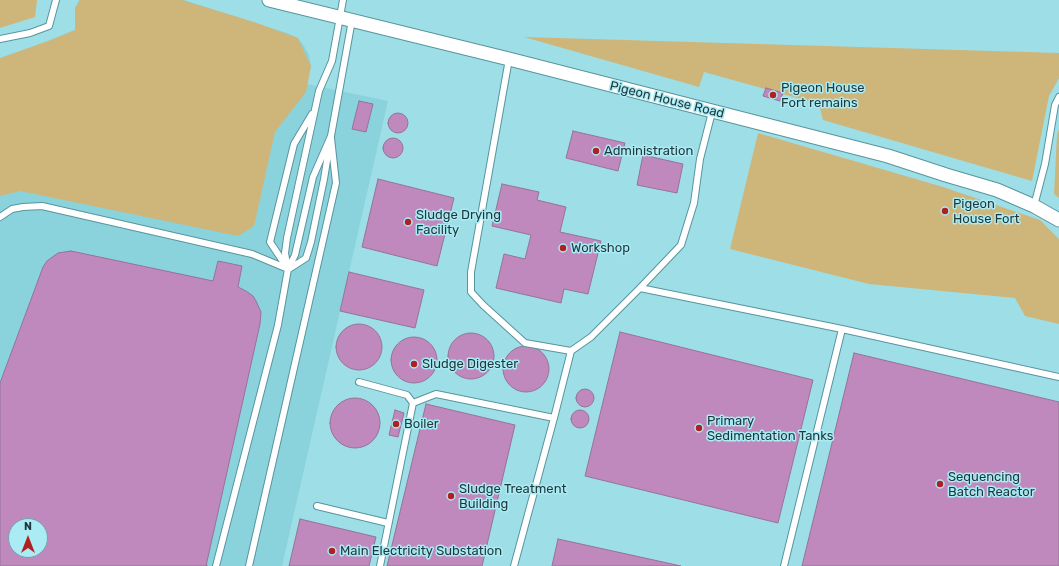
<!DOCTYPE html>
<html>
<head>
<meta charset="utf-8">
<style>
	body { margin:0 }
	#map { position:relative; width:1059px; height:566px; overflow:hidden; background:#9edee7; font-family:Rubik,sans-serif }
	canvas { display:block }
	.north { position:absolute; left:8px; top:518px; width:40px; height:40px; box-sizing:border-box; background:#abebf4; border:1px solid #73a3aa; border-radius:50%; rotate:0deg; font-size:11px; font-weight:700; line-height:16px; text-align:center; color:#1e383c }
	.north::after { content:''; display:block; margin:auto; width:14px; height:18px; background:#b12020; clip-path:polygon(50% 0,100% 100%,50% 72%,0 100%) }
</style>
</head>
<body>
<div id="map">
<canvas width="1059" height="566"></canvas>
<div class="north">N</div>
</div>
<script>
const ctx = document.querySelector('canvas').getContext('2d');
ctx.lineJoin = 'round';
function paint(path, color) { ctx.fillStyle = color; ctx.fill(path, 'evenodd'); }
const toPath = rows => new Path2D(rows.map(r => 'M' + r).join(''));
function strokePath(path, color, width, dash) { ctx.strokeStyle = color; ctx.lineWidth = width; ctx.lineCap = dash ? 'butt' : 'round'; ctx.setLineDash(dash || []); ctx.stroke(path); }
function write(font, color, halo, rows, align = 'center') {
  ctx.font = font + ' Rubik,sans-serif'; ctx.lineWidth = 3; ctx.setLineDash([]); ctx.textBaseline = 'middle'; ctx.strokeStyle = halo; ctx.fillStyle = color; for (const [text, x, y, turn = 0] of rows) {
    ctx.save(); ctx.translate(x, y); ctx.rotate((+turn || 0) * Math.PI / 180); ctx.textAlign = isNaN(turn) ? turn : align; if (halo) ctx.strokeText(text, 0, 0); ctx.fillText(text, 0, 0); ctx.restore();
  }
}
paint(toPath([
	[79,0,184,0,287,33,298,38,304,46,309,55,311,66,307,84,388,101,282,566,0,566,0,61,75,30,75,8],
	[16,526,40,526,40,550,16,550]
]), '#8ad3dd');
paint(toPath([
	[0,0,37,0,35,17,0,28],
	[80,0,182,0,254,22,298,38,311,66,306,92,275,132,254,226,238,236,20,191,0,196,0,58,48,41,75,30,75,8],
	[524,37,1059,53,1059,78,1049,96,1032,181,823,120,819,104,704,72,699,87],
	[1059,129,1059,198,1054,194,1057,135],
	[758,133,943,187,1040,220,1059,239,1059,324,1025,316,1015,298,869,284,730,249]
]), '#ceb57a');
const building = toPath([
	[766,88,783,93,780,101,763,96,766,88],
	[359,101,373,104,366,132,352,129,359,101],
	'388 123a10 10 0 1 1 20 0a10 10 0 1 1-20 0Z',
	[573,131,625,143,618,171,566,158,573,131],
	'383 148a10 10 0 1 1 20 0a10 10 0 1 1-20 0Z',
	[643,155,683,164,677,193,637,185,643,155],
	[378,179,454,198,437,266,362,247,378,179],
	[502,184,539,192,537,200,566,207,560,232,601,241,588,294,564,289,561,303,496,288,504,254,525,259,531,235,492,226,502,184],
	[71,251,213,281,218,261,242,266,238,287,246,291,253,296,256,301,261,312,260,324,206,566,208,566,0,566,0,383,43,267,47,261,58,253,71,251],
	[16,526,40,526,40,550,16,550,16,526],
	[349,272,424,290,415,328,340,311,349,272],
	'336 347a23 23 0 1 1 46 0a23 23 0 1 1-46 0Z',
	[620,332,813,380,778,523,585,476,620,332],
	'448 356a23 23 0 1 1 46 0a23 23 0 1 1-46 0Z',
	'391 360a23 23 0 1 1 46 0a23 23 0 1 1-46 0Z',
	'503 369a23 23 0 1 1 46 0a23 23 0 1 1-46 0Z',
	[854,353,1059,402,1059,566,802,566,854,353],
	'576 398a9 9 0 1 1 18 0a9 9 0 1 1-18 0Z',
	'330 423a25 25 0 1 1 50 0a25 25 0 1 1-50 0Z',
	[426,404,515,425,482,566,387,566,426,404],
	[395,410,404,413,398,437,389,435,395,410],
	'571 419a9 9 0 1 1 18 0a9 9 0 1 1-18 0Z',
	[300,519,376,537,369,566,289,566,300,519],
	[558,539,681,566,552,566,558,539]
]);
paint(building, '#bf89be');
strokePath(building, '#967395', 1);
const lane = toPath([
	[0,39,30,33,49,26,56,0],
	[509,59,471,272,471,292,483,305,525,343,571,351],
	[1034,206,1045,164,1055,105,1059,97],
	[0,217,12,209,23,207,42,206,252,254,288,269],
	[286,266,270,242,294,144,312,114],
	[288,269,285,253,287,238,319,91,332,61,343,0],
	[289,269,306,258,311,242,324,179,331,136,352,20],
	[640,288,842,329,1059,377],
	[359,382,407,395,413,403],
	[317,506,388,523],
	[216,566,278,325,288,269,295,255,313,177,331,136],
	[249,566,336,183,331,138],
	[380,566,413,403,436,394,554,418,571,351,591,337,640,288,681,245,694,203,700,159,712,112],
	[514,566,554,418],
	[784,566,842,329]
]);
const street = toPath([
	[269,0,509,59,888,156,946,175,997,190,1034,206,1059,220]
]);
strokePath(lane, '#57959e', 8);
strokePath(street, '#57959e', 15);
strokePath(lane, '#fff', 6);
strokePath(street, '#fff', 13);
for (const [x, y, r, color] of [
	[773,95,4,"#b12020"],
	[596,151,4,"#b12020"],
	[945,211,4,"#b12020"],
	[408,222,4,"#b12020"],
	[563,248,4,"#b12020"],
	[414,364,4,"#b12020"],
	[396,424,4,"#b12020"],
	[699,428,4,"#b12020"],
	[940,484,4,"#b12020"],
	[451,496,4,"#b12020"],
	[332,551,4,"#b12020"]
]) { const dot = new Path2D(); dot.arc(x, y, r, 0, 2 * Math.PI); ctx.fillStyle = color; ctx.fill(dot); strokePath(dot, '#abebf4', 1.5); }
write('13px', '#1e383c', '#abebf4', [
	["Pigeon House",781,88],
	["Fort remains",781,103],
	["Administration",604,151],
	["Pigeon",953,204],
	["House Fort",953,219],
	["Sludge Drying",416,215],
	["Facility",416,230],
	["Workshop",571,248],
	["Sludge Digester",422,364],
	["Primary",707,421],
	["Sedimentation Tanks",707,436],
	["Boiler",404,424],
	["Sequencing",948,477],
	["Batch Reactor",948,492],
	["Sludge Treatment",459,489],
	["Building",459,504],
	["Main Electricity Substation",340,551]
], 'left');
write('13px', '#1e383c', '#abebf4', [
	["Pigeon House Road",667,100,14]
]);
</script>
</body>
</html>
